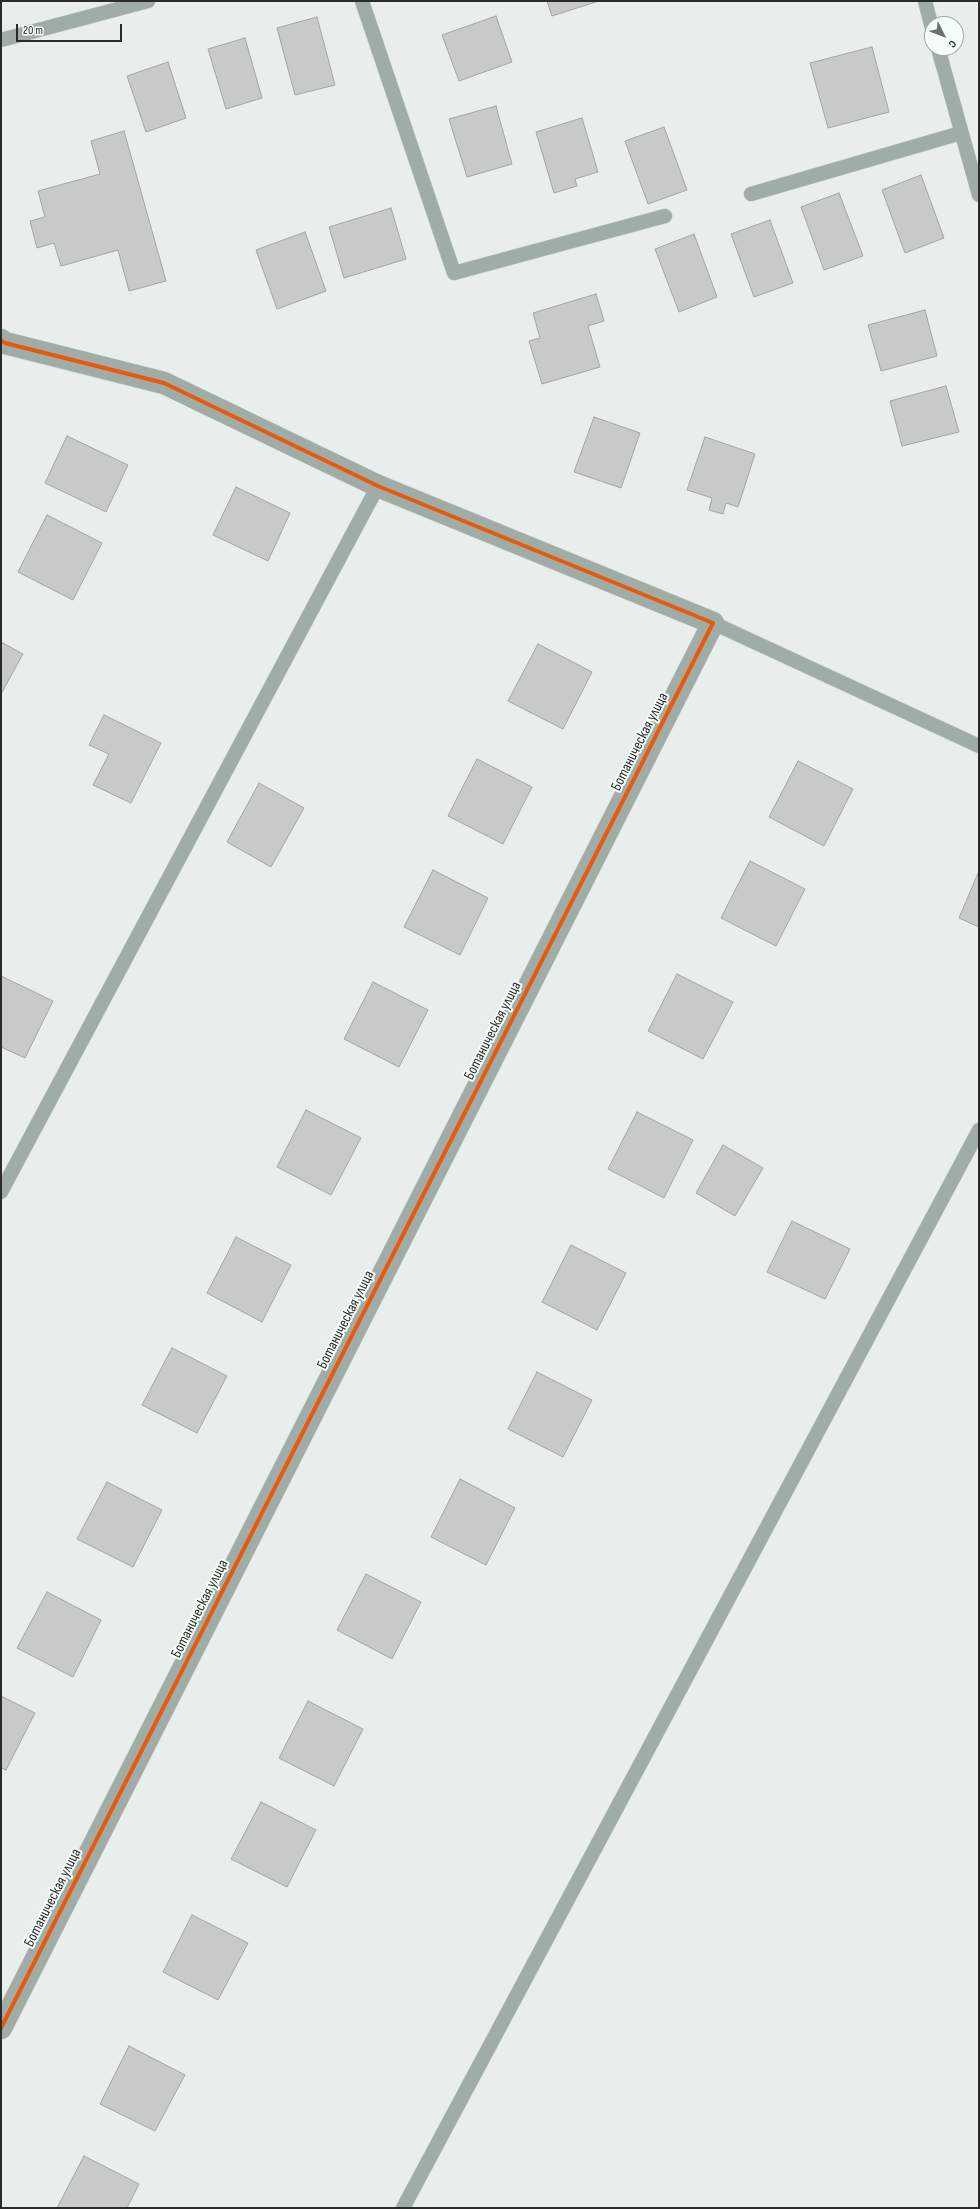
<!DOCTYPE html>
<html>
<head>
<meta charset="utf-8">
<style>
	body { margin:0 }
	#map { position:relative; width:980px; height:2209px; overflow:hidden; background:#e8eeeb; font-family:"Sofia Sans Condensed",sans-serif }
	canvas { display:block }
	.frame { position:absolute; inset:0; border:2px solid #292c2a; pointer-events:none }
	.north { position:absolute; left:924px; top:16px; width:40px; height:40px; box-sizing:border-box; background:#f4fdf8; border:1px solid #a3a9a6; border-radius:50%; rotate:133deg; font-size:11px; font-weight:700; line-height:16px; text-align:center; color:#292c2a }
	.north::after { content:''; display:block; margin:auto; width:14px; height:18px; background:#6c706e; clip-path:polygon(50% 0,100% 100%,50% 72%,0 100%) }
	.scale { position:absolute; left:16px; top:24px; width:106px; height:18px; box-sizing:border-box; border:2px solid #292c2a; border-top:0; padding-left:5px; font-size:12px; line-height:14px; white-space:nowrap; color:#292c2a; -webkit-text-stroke:3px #f4fdf8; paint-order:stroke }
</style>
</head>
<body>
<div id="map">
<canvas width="980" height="2209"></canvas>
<div class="frame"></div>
<div class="north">С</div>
<div class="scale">20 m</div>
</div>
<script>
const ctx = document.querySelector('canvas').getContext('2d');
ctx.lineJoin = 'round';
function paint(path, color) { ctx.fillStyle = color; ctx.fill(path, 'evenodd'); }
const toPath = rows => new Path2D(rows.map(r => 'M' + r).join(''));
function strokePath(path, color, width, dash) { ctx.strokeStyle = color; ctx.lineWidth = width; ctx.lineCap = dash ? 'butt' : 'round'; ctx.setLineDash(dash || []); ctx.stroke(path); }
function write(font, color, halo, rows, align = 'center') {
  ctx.font = font + ' "Sofia Sans Condensed",sans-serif'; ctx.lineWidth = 4; ctx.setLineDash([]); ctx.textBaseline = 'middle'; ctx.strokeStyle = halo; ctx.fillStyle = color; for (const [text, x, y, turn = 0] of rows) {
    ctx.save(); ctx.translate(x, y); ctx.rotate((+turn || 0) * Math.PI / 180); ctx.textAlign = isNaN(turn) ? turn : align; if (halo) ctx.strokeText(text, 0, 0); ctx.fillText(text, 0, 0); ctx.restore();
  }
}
const building = toPath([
	[547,1,599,1,552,16,547,1],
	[496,16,512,62,459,81,442,35,496,16],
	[317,17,335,85,295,95,277,28,317,17],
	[245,38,262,98,226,109,208,49,245,38],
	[872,47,889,112,828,128,810,63,872,47],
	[168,62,186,118,146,132,127,76,168,62],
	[496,106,512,164,467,177,449,119,496,106],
	[582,118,598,172,575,179,577,186,554,193,536,132,582,118],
	[664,127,687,190,648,204,625,141,664,127],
	[124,131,166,281,129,291,118,250,61,266,54,243,37,248,30,221,45,217,38,191,100,174,91,141,124,131],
	[921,175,944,238,905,253,882,190,921,175],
	[839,193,863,256,824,270,801,207,839,193],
	[391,208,406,259,344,278,329,227,391,208],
	[770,220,793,283,754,297,731,234,770,220],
	[305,232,326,291,277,309,256,250,305,232],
	[694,234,717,297,679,312,655,249,694,234],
	[596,294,604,321,588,326,600,367,542,384,529,341,540,338,533,313,596,294],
	[925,310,937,356,881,371,868,325,925,310],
	[946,386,959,432,902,446,890,401,946,386],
	[594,417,640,433,621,488,574,472,594,417],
	[67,436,128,465,106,512,45,483,67,436],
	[705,437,755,454,738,507,726,503,723,514,709,510,712,498,687,490,705,437],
	[236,487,290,513,268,561,213,535,236,487],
	[47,515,102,543,73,600,18,572,47,515],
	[1,642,23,654,1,694,1,642],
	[538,644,592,672,563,729,508,701,538,644],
	[104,715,161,743,131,803,93,785,109,754,89,745,104,715],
	[477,759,532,787,503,844,448,816,477,759],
	[798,761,853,789,824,846,769,817,798,761],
	[259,783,304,808,271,867,227,842,259,783],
	[750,861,805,889,776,946,721,918,750,861],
	[433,870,488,898,460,955,404,927,433,870],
	[979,871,979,927,959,918,979,871],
	[677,974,733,1002,703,1059,648,1031,677,974],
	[1,976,53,1001,25,1058,1,1047,1,976],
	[373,982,428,1010,399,1067,344,1039,373,982],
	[306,1110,361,1138,331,1195,277,1167,306,1110],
	[637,1112,693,1140,664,1198,608,1169,637,1112],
	[723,1145,763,1168,735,1216,696,1193,723,1145],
	[792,1221,850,1249,825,1299,767,1272,792,1221],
	[236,1237,291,1265,262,1322,207,1293,236,1237],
	[571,1245,626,1273,597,1330,542,1302,571,1245],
	[172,1348,227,1376,197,1433,142,1405,172,1348],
	[537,1372,592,1400,563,1457,508,1429,537,1372],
	[460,1479,515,1508,486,1565,431,1537,460,1479],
	[107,1482,162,1510,133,1567,77,1539,107,1482],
	[366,1574,421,1602,392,1659,337,1630,366,1574],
	[47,1592,101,1620,73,1677,17,1648,47,1592],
	[1,1696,35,1713,6,1770,1,1768,1,1696],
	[308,1701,363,1729,334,1786,279,1758,308,1701],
	[261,1802,316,1830,287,1887,231,1859,261,1802],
	[192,1915,248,1943,218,2000,163,1972,192,1915],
	[129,2046,185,2075,155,2131,100,2104,129,2046],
	[84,2156,139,2184,127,2208,57,2208,84,2156]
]);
paint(building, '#c6cbc8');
strokePath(building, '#a2a5a4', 1);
const lane = toPath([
	[362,1,454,273,665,216],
	[925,1,932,28],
	[1,40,148,1],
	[938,48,979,195],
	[751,194,961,133],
	[713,623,979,746],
	[1,1192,378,486],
	[403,2208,979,1130]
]);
const street = toPath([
	[1,340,5,343,164,383,378,486,713,623,1,2028]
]);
strokePath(lane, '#c6cac8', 15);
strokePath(street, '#c6cac8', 23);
strokePath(lane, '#a0ada6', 14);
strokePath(street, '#a0ada6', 22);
strokePath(toPath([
	[1,340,5,343,164,383,378,486,713,623,1,2028]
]), '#e8590c', 4);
write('15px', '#292c2a', '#f4fdf8', [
	["Ботаническая улица",640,742,-63],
	["Ботаническая улица",493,1031,-63],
	["Ботаническая улица",346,1320,-63],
	["Ботаническая улица",200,1609,-63],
	["Ботаническая улица",53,1898,-63]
]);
</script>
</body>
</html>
